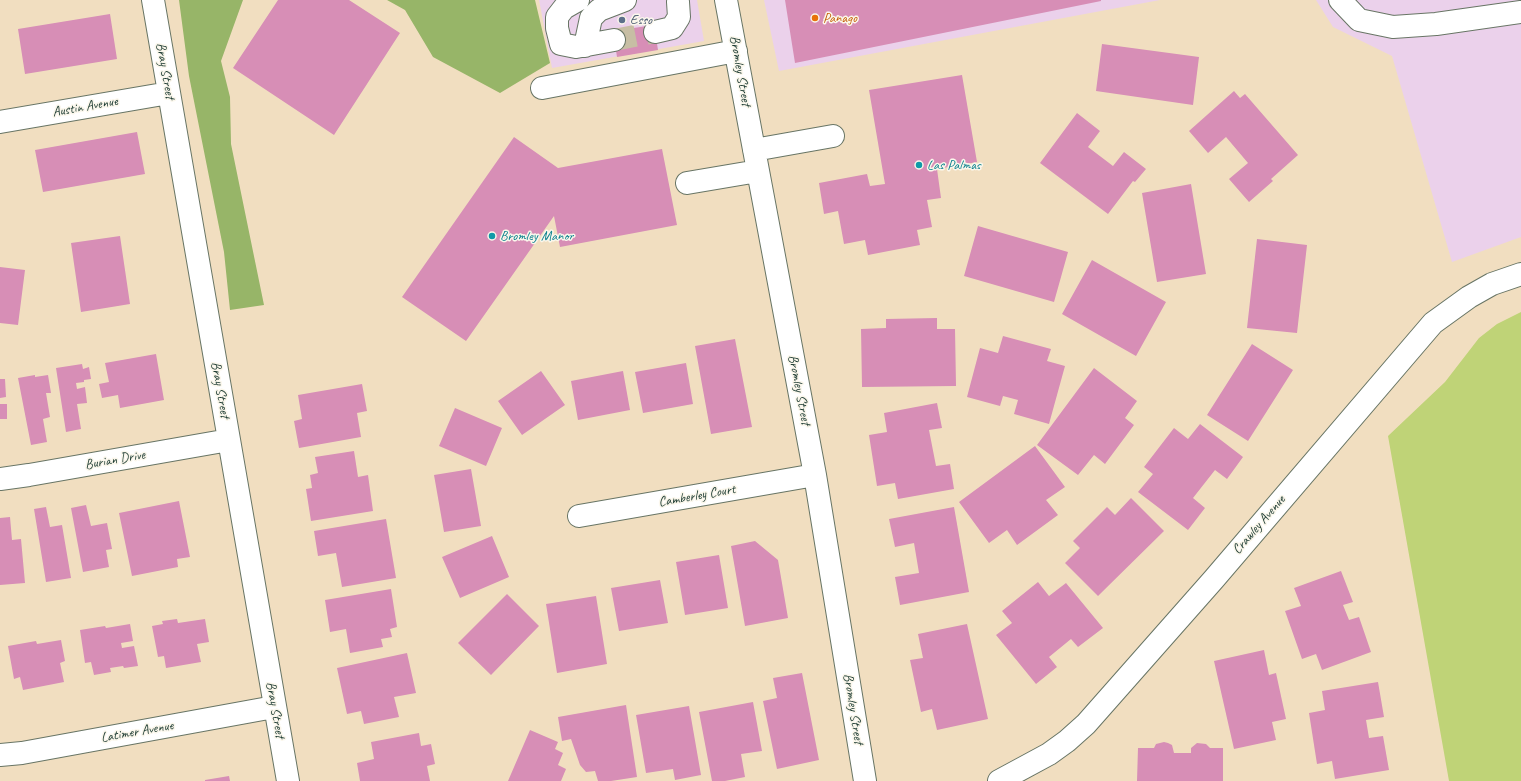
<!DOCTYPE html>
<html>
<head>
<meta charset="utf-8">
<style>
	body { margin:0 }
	canvas { display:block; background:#f1dec0 }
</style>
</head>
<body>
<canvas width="1521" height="781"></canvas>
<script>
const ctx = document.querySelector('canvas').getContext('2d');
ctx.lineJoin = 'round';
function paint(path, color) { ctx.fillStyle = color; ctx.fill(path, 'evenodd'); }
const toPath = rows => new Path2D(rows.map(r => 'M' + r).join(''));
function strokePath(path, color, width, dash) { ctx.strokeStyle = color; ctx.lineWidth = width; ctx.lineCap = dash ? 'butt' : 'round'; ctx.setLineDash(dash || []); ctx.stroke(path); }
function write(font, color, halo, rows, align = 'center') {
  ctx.font = font + ' Caveat,sans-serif'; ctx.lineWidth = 3; ctx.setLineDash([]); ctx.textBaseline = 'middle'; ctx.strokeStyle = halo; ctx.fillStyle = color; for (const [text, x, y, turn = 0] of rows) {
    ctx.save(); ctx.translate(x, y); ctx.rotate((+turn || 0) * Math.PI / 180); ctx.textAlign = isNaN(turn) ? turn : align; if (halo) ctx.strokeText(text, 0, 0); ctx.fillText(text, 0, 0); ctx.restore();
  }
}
paint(toPath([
	[539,0,697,0,704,41,552,68],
	[764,0,1160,0,779,71],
	[1316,0,1521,0,1521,237,1452,262,1392,56,1333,27]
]), '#ebd1eb');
paint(toPath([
	[1521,312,1521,781,1449,781,1388,436,1445,382,1479,338,1497,324]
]), '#bfd377');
paint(toPath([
	[179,0,243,0,221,61,230,97,231,144,264,305,230,310,224,252,189,76],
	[387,0,535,0,550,63,500,93,433,57,405,10]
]), '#97b568');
paint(toPath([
	[278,0,349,0,400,33,334,135,233,68],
	[785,0,1101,0,1101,1,795,63],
	[110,14,117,59,25,74,18,29],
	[654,25,658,50,617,57,613,31],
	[1102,44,1199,57,1193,105,1096,91],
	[962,75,977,162,937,169,941,198,927,200,932,227,917,230,920,245,868,255,865,240,844,244,838,211,824,214,819,183,867,174,870,186,885,184,869,90],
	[1234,91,1240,98,1245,94,1298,155,1271,179,1273,181,1249,202,1229,179,1248,163,1226,137,1208,153,1189,131],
	[1077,113,1100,131,1088,147,1113,166,1124,152,1146,169,1135,182,1133,181,1108,214,1040,163],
	[137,132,145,174,43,192,35,150],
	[514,137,558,168,662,149,677,225,560,247,554,216,466,341,402,297],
	[1191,184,1206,274,1157,282,1142,193],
	[978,226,1068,252,1054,302,964,276],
	[120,236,130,304,81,312,71,243],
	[1257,239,1307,245,1297,333,1247,328],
	[1092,260,1166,302,1136,356,1062,314],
	[0,267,25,270,18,325,0,323],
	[937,318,937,329,955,329,956,386,862,387,861,329,886,328,886,319],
	[1003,336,1051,349,1047,361,1065,366,1049,424,1014,414,1018,400,1003,396,1000,406,967,397,980,348,998,353],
	[735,339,752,427,711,434,695,346],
	[1252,344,1293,370,1248,441,1207,415],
	[156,354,164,400,120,408,118,395,102,398,99,384,109,382,105,363],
	[686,363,693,404,643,413,635,372],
	[82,364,83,369,89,367,91,379,84,380,84,382,76,383,77,389,85,387,87,403,77,404,81,429,66,432,56,368],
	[1094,368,1137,401,1125,418,1134,425,1105,464,1094,455,1078,475,1037,445],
	[541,371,565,405,522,435,498,401],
	[623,371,630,410,578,420,571,381],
	[35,375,35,377,48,375,51,393,46,393,50,417,43,419,47,442,31,445,18,378],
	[0,379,5,379,6,397,0,398],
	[362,384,367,411,357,413,361,437,299,448,294,421,302,419,298,395],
	[937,403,942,428,929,430,936,466,950,464,954,489,898,499,895,483,877,486,869,435,887,432,884,413],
	[0,404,7,404,7,419,0,419],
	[455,408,502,428,486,466,439,446],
	[1200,424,1243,457,1227,479,1215,470,1193,498,1205,508,1188,530,1138,492,1153,474,1144,467,1174,428,1188,439],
	[1035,446,1065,487,1046,500,1058,515,1017,545,1007,530,989,543,959,502],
	[354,451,358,477,368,475,373,511,311,521,306,489,312,488,310,475,318,473,315,457],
	[471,469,481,526,444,532,434,475],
	[1131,498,1164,531,1098,596,1065,563,1080,548,1073,541,1107,507,1115,515],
	[179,501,190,557,177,559,178,567,132,576,119,513],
	[86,505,91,526,107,523,112,549,106,550,109,567,83,572,71,508],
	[46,507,50,527,62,525,71,578,46,582,34,509],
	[954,507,969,592,900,605,895,577,919,573,914,543,895,547,889,519],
	[10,517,12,540,21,539,25,583,0,585,0,518],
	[386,519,396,578,342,587,336,553,318,556,314,531],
	[492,536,509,577,460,598,442,557],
	[755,541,778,560,788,618,745,626,731,546],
	[719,555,728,608,685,615,676,562],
	[1341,571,1353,602,1343,605,1349,620,1359,617,1371,652,1322,670,1316,654,1302,659,1285,611,1301,606,1294,588],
	[660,580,668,623,619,631,611,588],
	[1038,582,1049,596,1066,583,1103,628,1078,647,1071,639,1049,657,1057,667,1036,684,996,635,1012,623,1002,611],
	[391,589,397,627,390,629,392,637,381,639,383,647,350,653,346,629,330,632,325,600],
	[507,594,539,626,491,675,458,643],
	[596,596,607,664,557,673,546,604],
	[177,619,178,623,205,619,209,642,197,644,201,662,166,668,164,656,158,657,152,626,163,624,162,621],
	[130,624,133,641,121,643,122,648,134,646,138,666,124,668,123,666,110,668,111,672,94,675,91,662,85,663,80,630,105,626,106,628],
	[967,624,988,719,937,730,932,709,921,712,910,660,923,658,918,634],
	[61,640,65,661,60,663,64,682,23,690,20,677,14,679,8,646,36,641,37,644],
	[1264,650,1269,675,1276,673,1286,719,1272,722,1276,740,1234,749,1214,661],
	[407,653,416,693,394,697,399,717,364,724,361,711,347,714,337,668],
	[802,673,819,760,777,769,763,701,777,698,773,678],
	[1378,682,1384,717,1366,720,1369,738,1383,736,1389,770,1335,779,1332,761,1317,764,1309,713,1325,710,1322,691],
	[753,702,762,751,741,754,745,777,725,781,712,781,699,712],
	[626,705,637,777,611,781,598,781,595,771,586,772,580,765,571,739,562,741,558,717],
	[689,706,701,775,675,780,673,769,646,773,636,715],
	[530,730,558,742,555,749,563,753,558,765,566,769,561,781,508,781],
	[419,733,421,746,431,744,435,764,427,766,430,781,360,781,357,763,374,759,371,742],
	[1164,742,1168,743,1172,745,1174,753,1191,753,1191,748,1197,743,1206,744,1210,748,1223,748,1223,781,1137,781,1138,748,1154,748,1156,744],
	[229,776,230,781,205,781,205,780]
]), '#d78eb6');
strokePath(toPath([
	[614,40,655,32]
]), '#c7bea4', 22, [22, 11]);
const minor = toPath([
	[153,0,288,781],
	[578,0,564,8,557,17,557,28,561,44,576,47,614,40],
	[726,0,815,475,865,781],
	[1340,0,1359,20,1393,27,1436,24,1521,12],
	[655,32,672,28,679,17,678,2],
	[585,46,591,18,599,10,625,0],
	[542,88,736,51],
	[0,122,169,93],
	[754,150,833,136],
	[687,183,758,171],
	[0,479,29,475,229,440],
	[579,516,815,475],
	[0,755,22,753,274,707],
	[999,781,1049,754,1067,741,1086,724,1214,579,1433,323,1469,297,1492,284,1521,274]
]);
strokePath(minor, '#687565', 24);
strokePath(minor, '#fff', 22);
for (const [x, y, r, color] of [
	[815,18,4,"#e8710a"],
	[622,20,4,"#5c6f8a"],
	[919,165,4,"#0f9aa8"],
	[492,236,4,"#0f9aa8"]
]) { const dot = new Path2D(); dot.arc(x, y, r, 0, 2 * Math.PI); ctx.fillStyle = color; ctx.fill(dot); strokePath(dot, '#fbf7ec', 1.5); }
write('14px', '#c56008', '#fbf7ec', [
	["Panago",823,18]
], 'left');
write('14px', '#4e5e75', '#fbf7ec', [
	["Esso",630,20]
], 'left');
write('14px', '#1f3d34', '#fbf7ec', [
	["Bray Street",165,71,80],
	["Bromley Street",740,71,80],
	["Austin Avenue",85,107,-10],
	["Bray Street",220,390,80],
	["Bromley Street",799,390,79],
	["Burian Drive",115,460,-10],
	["Camberley Court",697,496,-10],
	["Crawley Avenue",1259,525,-49],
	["Bromley Street",853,709,81],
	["Bray Street",275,710,80],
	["Latimer Avenue",137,732,-10]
]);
write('14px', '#0d838f', '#fbf7ec', [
	["Las Palmas",927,165],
	["Bromley Manor",500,236]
], 'left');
</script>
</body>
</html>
